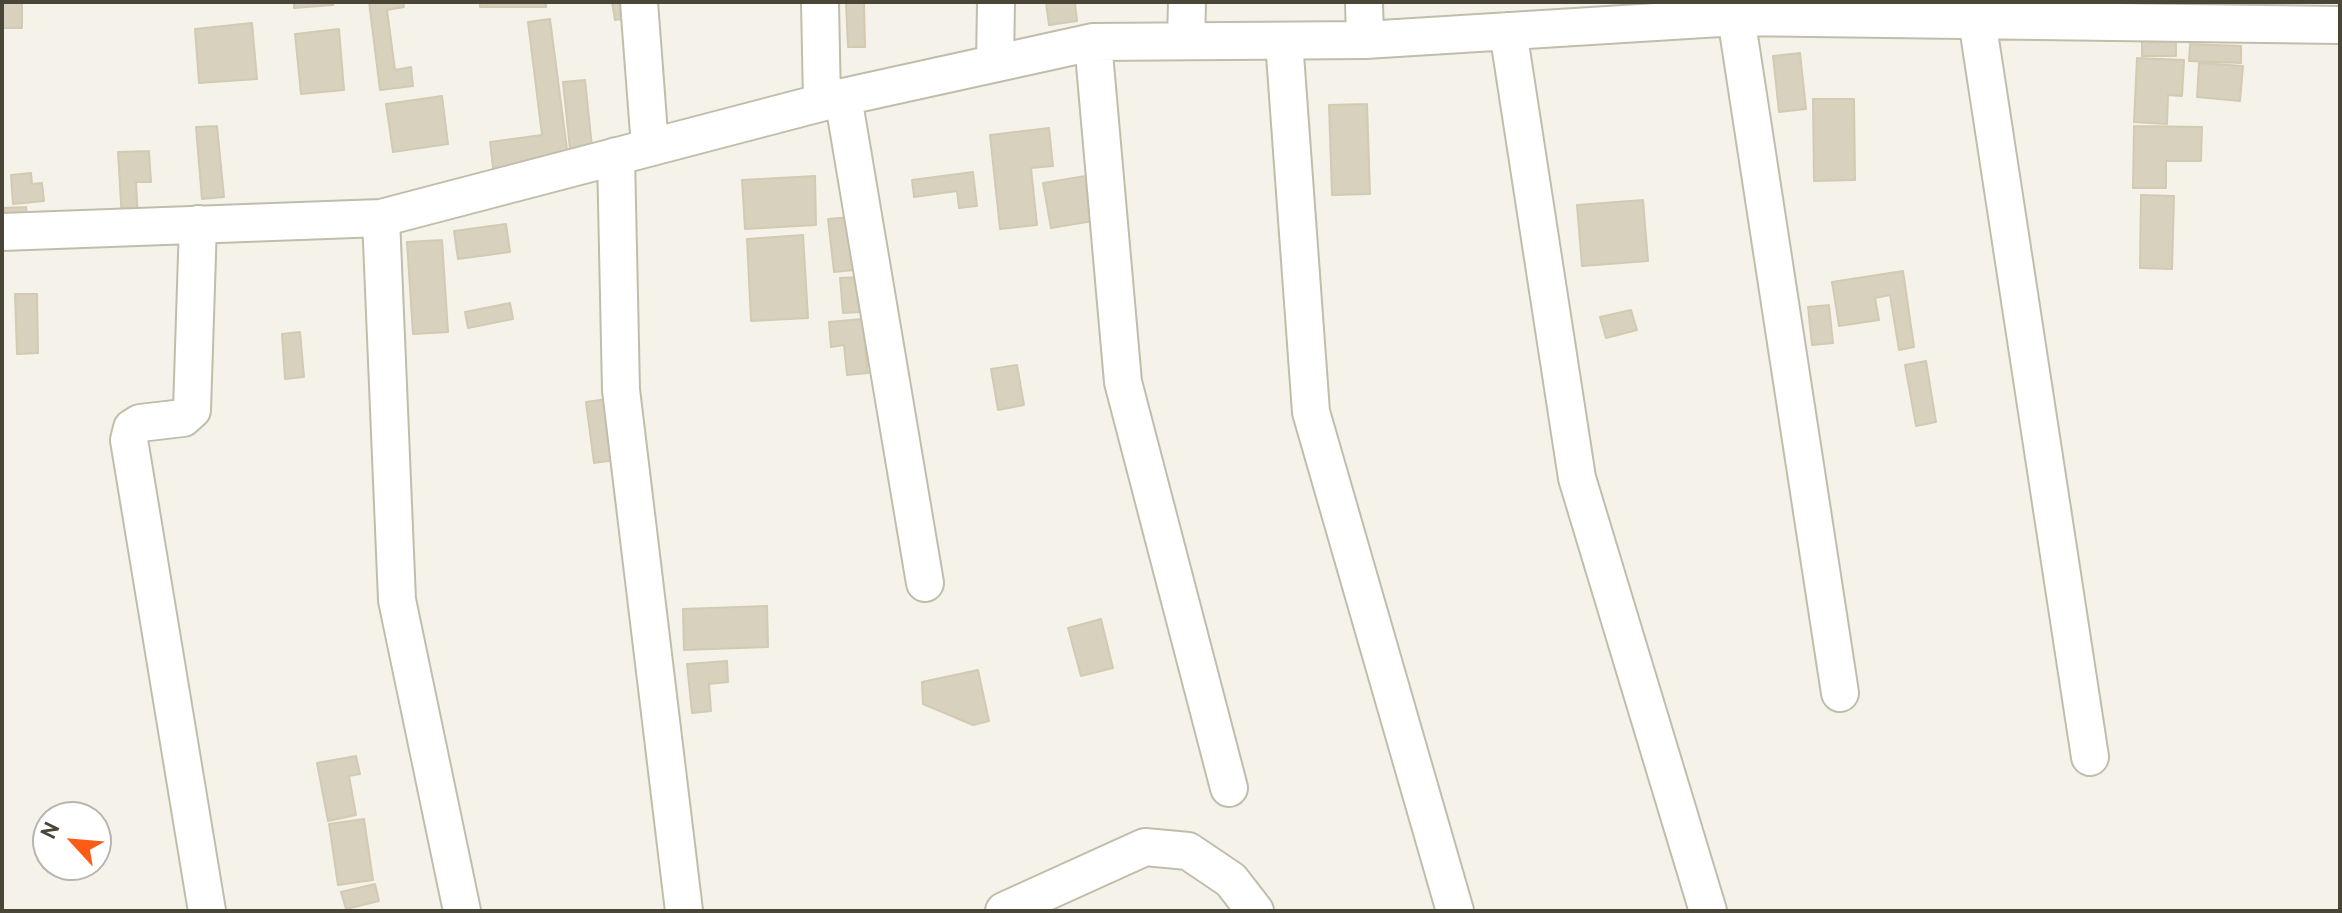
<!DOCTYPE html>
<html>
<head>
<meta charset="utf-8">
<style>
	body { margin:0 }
	#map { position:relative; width:2342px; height:913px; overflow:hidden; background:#f5f3e9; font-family:Overpass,sans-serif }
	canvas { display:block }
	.frame { position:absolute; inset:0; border:4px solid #494537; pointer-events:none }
	.north { position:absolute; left:32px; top:801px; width:80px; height:80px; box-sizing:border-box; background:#fff; border:2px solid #b6b5af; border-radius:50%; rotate:296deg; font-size:22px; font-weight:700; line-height:32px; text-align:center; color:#494537 }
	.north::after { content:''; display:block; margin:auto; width:28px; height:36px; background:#fe5b17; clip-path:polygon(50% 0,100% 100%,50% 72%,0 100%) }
</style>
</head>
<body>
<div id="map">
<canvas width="2342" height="913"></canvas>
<div class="frame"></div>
<div class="north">N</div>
</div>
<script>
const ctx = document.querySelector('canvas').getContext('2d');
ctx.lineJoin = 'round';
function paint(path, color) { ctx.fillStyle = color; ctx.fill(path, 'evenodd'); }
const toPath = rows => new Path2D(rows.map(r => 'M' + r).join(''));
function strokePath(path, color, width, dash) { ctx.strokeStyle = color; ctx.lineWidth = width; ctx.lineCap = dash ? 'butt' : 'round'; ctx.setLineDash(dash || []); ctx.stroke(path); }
const building = toPath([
	[3,2,22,2,22,28,3,28,3,2],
	[294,2,333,2,333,5,294,8,294,2],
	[369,2,403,2,404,7,387,10,395,70,411,67,413,86,380,90,369,2],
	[480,2,546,2,546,7,480,7,480,2],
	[612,2,633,2,635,17,615,20,612,2],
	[846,2,864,2,865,47,848,47,846,2],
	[1046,2,1075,3,1077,21,1049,25,1046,2],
	[550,19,569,165,494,175,490,142,542,135,528,22,550,19],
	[252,23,257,79,199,83,195,29,252,23],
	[339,29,344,90,301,94,295,34,339,29],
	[2142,41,2176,41,2176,56,2142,56,2142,41],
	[2190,44,2241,46,2241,63,2189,61,2190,44],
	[1800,53,1806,109,1779,112,1773,56,1800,53],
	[2137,58,2184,60,2182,96,2168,95,2167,124,2134,122,2137,58],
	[2199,63,2243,66,2240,101,2197,97,2199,63],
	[585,80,593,156,571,159,563,82,585,80],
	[442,96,448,144,393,152,386,104,442,96],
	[1813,99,1854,99,1855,180,1814,181,1813,99],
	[1367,104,1370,194,1332,195,1329,105,1367,104],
	[217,126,224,197,202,199,196,127,217,126],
	[2134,126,2202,127,2201,161,2166,161,2166,188,2133,188,2134,126],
	[1049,128,1053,166,1031,168,1037,225,1000,229,990,135,1049,128],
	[149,151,151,182,136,182,138,220,122,220,118,152,149,151],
	[973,172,977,206,959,208,957,191,914,197,912,180,973,172],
	[31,173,32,184,42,183,44,201,13,204,11,175,31,173],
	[815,176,816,225,745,229,742,180,815,176],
	[1086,176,1093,221,1051,228,1043,183,1086,176],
	[2141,195,2174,196,2172,269,2140,268,2141,195],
	[1643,200,1648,261,1582,266,1577,205,1643,200],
	[26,207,28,226,2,228,2,208,26,207],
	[850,217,855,270,834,272,828,219,850,217],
	[506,224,510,252,458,259,454,231,506,224],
	[803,235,808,318,751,321,747,239,803,235],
	[442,240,448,332,413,334,407,242,442,240],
	[1903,271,1914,347,1899,350,1890,295,1875,298,1879,320,1839,326,1832,282,1903,271],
	[858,277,861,312,843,313,840,278,858,277],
	[15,294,37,294,38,353,17,354,15,294],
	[510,303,513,319,468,328,465,312,510,303],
	[1829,305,1833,343,1812,345,1808,307,1829,305],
	[1631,310,1637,330,1606,338,1600,317,1631,310],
	[862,319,868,373,847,375,844,345,831,347,829,322,862,319],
	[300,332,304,377,285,379,282,334,300,332],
	[1926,361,1936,422,1916,426,1905,365,1926,361],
	[1017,365,1024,405,998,410,991,369,1017,365],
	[607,399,615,460,594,463,586,402,607,399],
	[767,606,768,647,684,650,683,609,767,606],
	[1101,619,1113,668,1081,676,1068,628,1101,619],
	[727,661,728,682,709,684,711,711,692,713,687,664,727,661],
	[978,670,989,721,973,725,923,704,922,682,978,670],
	[356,756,360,774,349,776,356,815,328,821,317,763,356,756],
	[364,819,373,880,338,885,329,824,364,819],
	[375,884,379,901,346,909,341,892,375,884]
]);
paint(building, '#d7d1be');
strokePath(building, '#d2cab1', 2);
const minor = toPath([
	[639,2,650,147],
	[820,2,822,102],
	[1364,2,1365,40],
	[1737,2,1736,17,1840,693],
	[1977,20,2090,757],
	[1508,31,1577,478,1708,911],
	[1186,41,1187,2],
	[1284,41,1311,412,1455,911],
	[1093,42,1123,382,1229,788],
	[995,63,996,2],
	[843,97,925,583],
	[616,156,621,390,684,911],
	[381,218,397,600,462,911],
	[198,224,192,410,183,418,140,423,132,428,129,440,207,911],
	[2,232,381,218,843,97,1093,42,1365,40,1736,17,2340,25],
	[1004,911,1145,847,1188,851,1231,880,1255,911]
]);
strokePath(minor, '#c1bdab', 40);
strokePath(minor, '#fff', 36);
</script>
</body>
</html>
